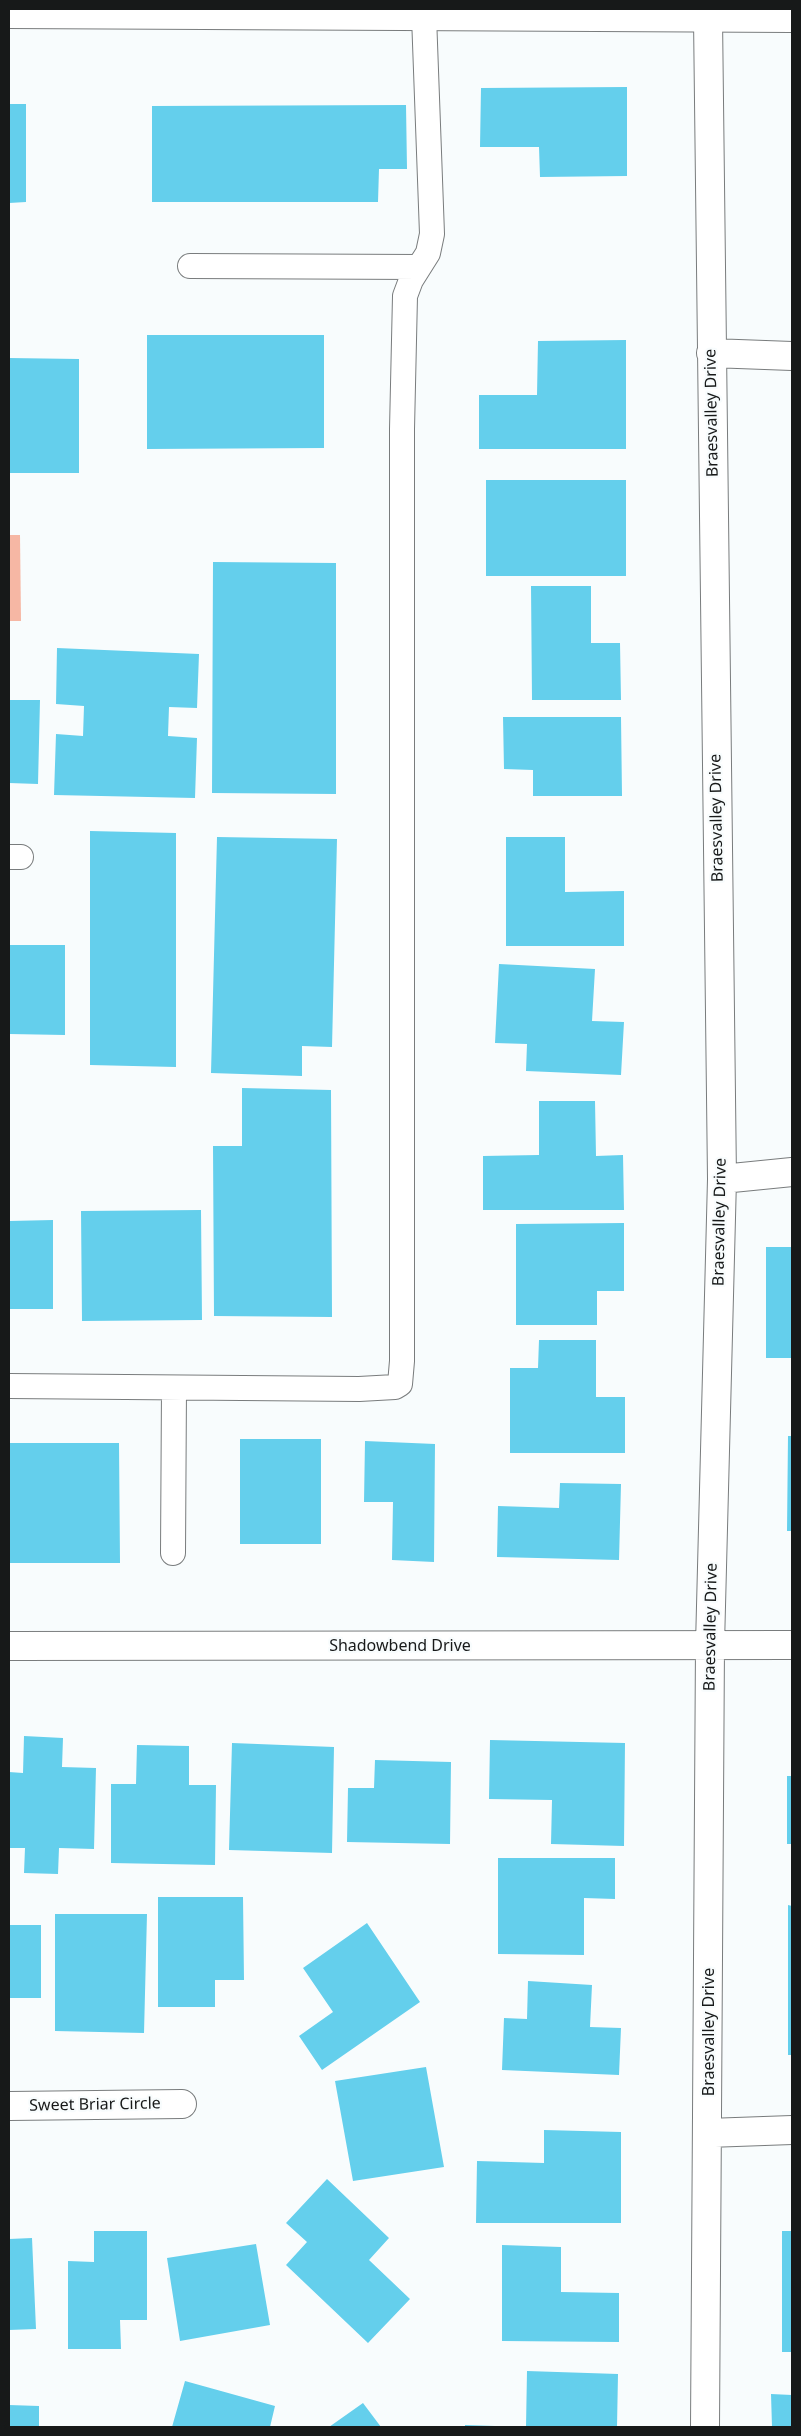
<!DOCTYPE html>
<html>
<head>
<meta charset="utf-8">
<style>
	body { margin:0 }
	#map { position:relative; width:801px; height:2436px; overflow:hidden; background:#f8fcfd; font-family:"Noto Sans",sans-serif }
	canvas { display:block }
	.frame { position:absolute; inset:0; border:10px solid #171919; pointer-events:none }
</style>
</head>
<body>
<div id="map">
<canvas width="801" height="2436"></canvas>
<div class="frame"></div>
</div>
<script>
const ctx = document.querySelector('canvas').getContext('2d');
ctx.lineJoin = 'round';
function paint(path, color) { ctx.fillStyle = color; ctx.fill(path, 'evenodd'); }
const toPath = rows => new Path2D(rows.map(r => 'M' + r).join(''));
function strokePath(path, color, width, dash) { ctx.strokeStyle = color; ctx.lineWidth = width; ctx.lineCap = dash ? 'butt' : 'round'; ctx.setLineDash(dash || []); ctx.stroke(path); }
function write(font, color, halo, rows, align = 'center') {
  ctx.font = font + ' "Noto Sans",sans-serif'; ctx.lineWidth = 4.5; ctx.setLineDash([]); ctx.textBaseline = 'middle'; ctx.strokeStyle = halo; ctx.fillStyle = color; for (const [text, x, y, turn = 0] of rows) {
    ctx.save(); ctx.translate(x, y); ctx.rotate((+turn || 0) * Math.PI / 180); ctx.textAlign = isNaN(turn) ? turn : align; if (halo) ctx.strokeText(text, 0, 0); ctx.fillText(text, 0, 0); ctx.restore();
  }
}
paint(toPath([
	[9,535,20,535,21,621,9,621]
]), '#f6b7a4');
paint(toPath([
	[627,87,627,176,540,177,539,147,480,147,481,88],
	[9,104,26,104,26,202,9,203],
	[406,105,407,169,379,169,378,202,152,202,152,106],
	[147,335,324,335,324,448,147,449],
	[626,340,626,449,479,449,479,395,537,395,538,341],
	[9,358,79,359,79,473,9,473],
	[486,480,626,480,626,576,486,576],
	[213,562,336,563,336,794,212,793],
	[531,586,591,586,591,643,620,643,621,700,532,700],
	[57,648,199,654,197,708,169,707,168,736,197,738,195,798,54,795,56,734,83,736,84,706,56,704],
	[9,700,40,700,38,784,9,783],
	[503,717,621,717,622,796,533,796,533,770,504,769],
	[90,831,176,833,176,1067,90,1065],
	[217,837,337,839,332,1047,302,1046,302,1076,211,1073],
	[506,837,565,837,565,892,624,891,624,946,506,946],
	[9,945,65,945,65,1035,9,1034],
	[499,964,595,969,592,1021,624,1022,621,1075,526,1071,527,1044,495,1043],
	[242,1088,331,1090,332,1317,214,1316,213,1146,242,1146],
	[539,1101,595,1101,596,1156,623,1155,624,1210,483,1210,483,1156,539,1155],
	[201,1210,202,1320,82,1321,81,1211],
	[53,1220,53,1309,9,1309,9,1221],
	[624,1223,624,1291,597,1291,597,1325,516,1325,516,1224],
	[766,1247,792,1247,792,1358,766,1358],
	[539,1340,596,1340,596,1397,625,1397,625,1453,510,1453,510,1368,538,1368],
	[788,1436,792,1436,792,1531,787,1531],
	[240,1439,321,1439,321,1544,240,1544],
	[365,1441,435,1444,434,1562,392,1560,393,1502,364,1502],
	[9,1443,119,1443,120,1563,9,1563],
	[560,1483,621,1484,619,1560,497,1557,498,1506,559,1508],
	[24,1736,63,1738,62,1767,96,1768,94,1849,59,1848,58,1874,24,1873,25,1848,9,1848,9,1772,23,1773],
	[490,1740,625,1743,624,1846,551,1844,552,1800,489,1799],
	[232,1743,334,1747,332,1853,229,1850],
	[137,1745,189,1746,189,1785,216,1785,215,1865,111,1863,111,1784,136,1784],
	[375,1760,451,1762,450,1844,347,1842,348,1788,374,1788],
	[787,1776,792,1776,792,1844,787,1844],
	[498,1858,615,1858,615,1899,584,1898,584,1955,498,1954],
	[158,1897,243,1897,244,1980,215,1980,215,2007,158,2007],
	[788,1905,792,1906,792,2055,788,2055],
	[55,1914,147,1914,144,2033,55,2031],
	[367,1923,420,2002,322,2070,299,2036,333,2012,303,1968],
	[9,1925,41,1925,41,1998,9,1998],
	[528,1981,592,1985,590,2027,621,2028,619,2075,502,2070,504,2018,527,2019],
	[426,2067,444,2167,353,2181,335,2081],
	[544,2130,621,2132,621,2223,476,2223,477,2161,544,2163],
	[327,2179,389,2238,369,2260,410,2299,368,2343,286,2265,307,2242,286,2223],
	[94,2231,147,2231,147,2320,120,2320,121,2349,68,2349,68,2261,94,2262],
	[782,2231,792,2231,792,2352,782,2352],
	[32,2238,36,2329,9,2330,9,2239],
	[256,2244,270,2325,180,2341,167,2258],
	[502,2245,561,2247,561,2292,619,2293,619,2342,502,2341],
	[527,2371,618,2374,617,2427,526,2427],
	[185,2381,275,2406,270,2427,172,2427],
	[771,2394,792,2395,792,2427,772,2427],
	[363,2403,381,2427,329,2427],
	[9,2405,39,2406,39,2427,9,2427],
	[465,2425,495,2426,495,2427,465,2427]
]), '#64cfec');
const lane = toPath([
	[190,266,419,267],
	[9,857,21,857],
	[9,1386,359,1389,395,1387,400,1384,402,1361,402,429,405,296,411,280,428,253,432,234,424,16],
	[173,1553,174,1388]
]);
const street = toPath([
	[711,353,792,356],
	[722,1179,792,1172],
	[9,1646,792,1645],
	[9,2106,182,2104],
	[708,2133,792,2130],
	[705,2427,710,1645,722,1179,708,18]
]);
const secondary = toPath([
	[9,14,792,18]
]);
strokePath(lane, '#797c7d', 26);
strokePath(street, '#797c7d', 30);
strokePath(secondary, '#797c7d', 30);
strokePath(lane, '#fff', 24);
strokePath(street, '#fff', 28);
strokePath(secondary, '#fff', 28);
write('16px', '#171919', '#f8fcfd', [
	["Braesvalley Drive",712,413,-91],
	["Braesvalley Drive",717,818,-91],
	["Braesvalley Drive",720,1222,-89],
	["Braesvalley Drive",711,1627,-89],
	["Shadowbend Drive",400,1646],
	["Braesvalley Drive",709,2032,-90],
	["Sweet Briar Circle",95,2105,-1]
]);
</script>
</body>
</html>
